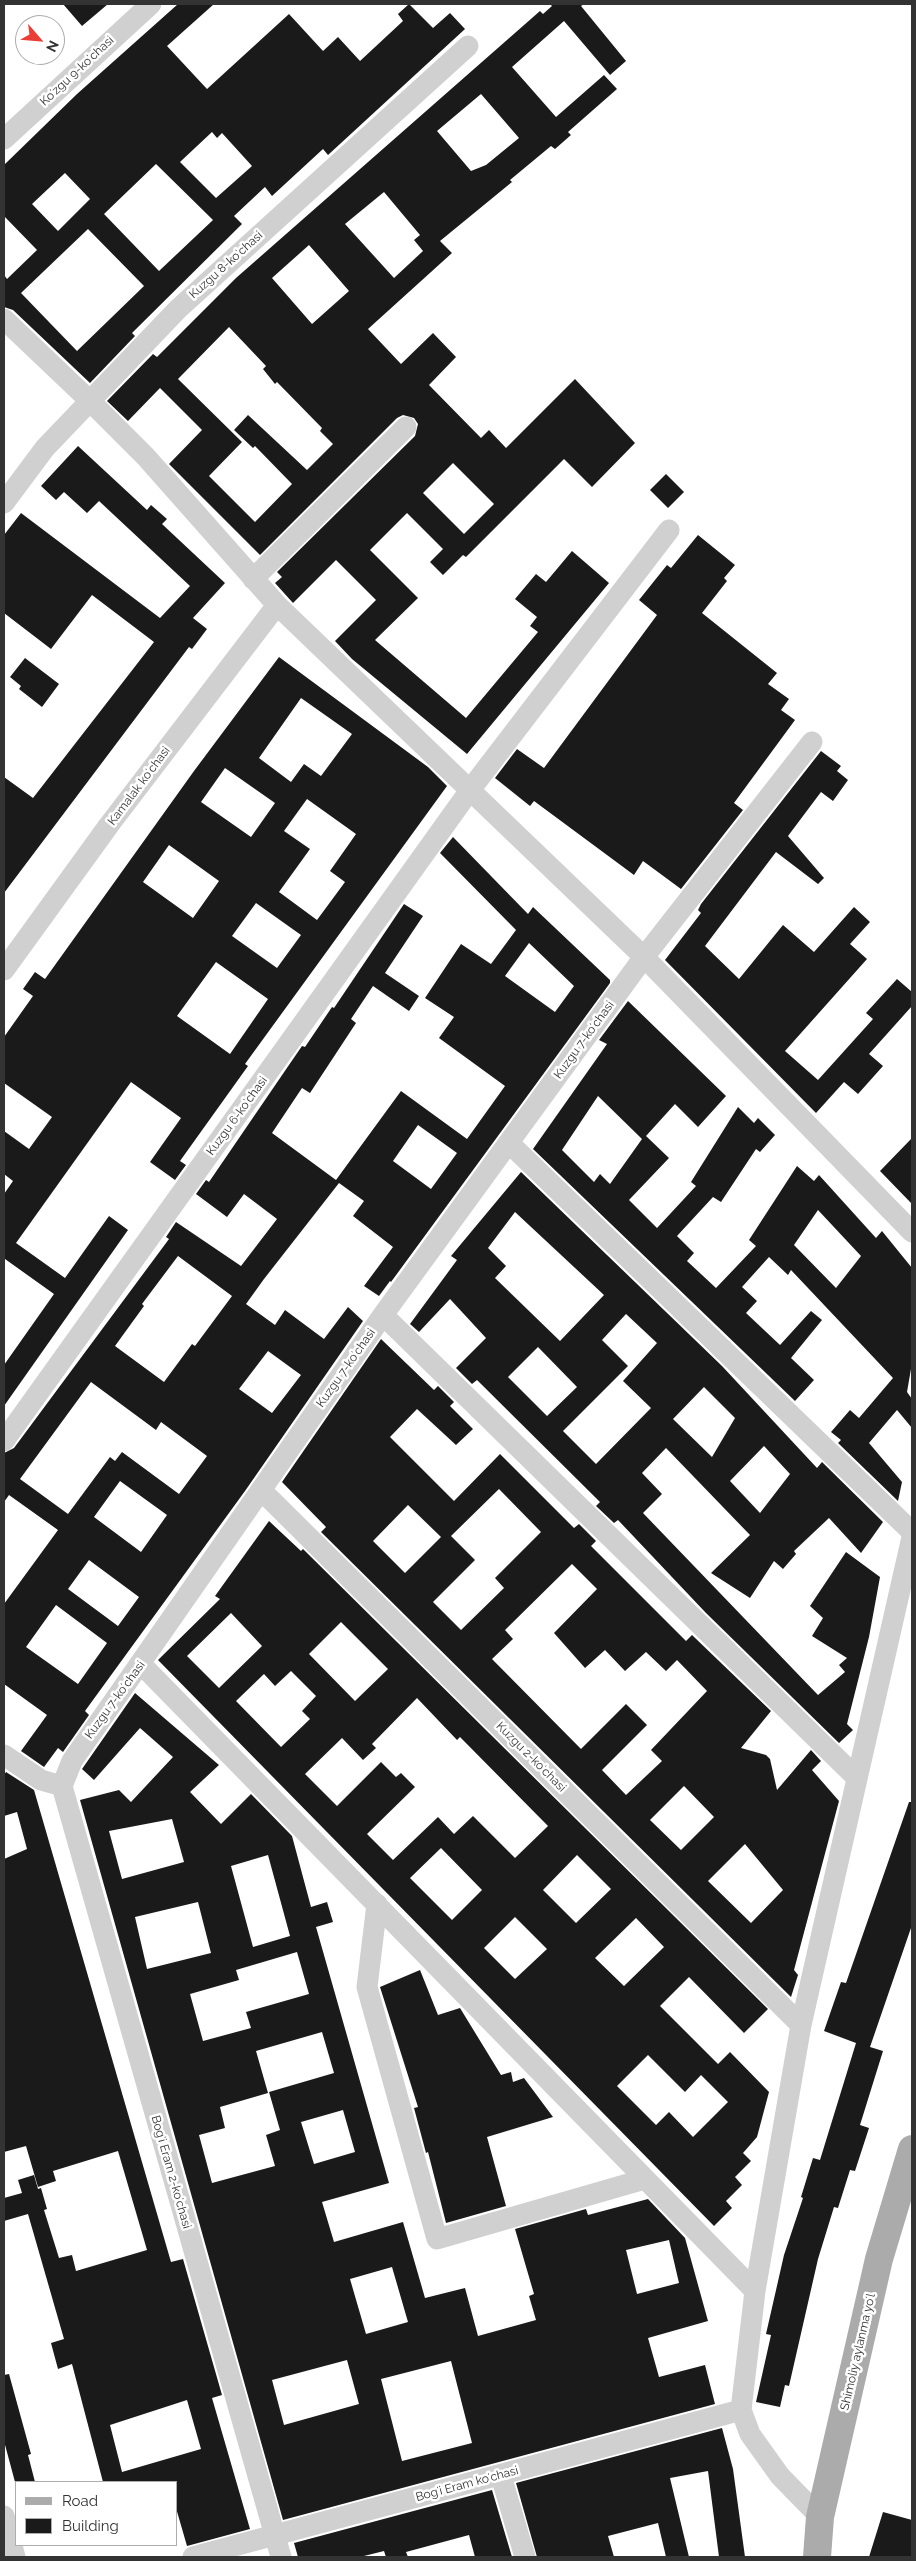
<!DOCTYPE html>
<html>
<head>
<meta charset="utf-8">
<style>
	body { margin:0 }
	#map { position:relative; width:916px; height:2561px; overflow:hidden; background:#fff; font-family:Raleway,sans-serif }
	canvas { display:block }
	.frame { position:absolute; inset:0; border:5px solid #333; pointer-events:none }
	.legend { position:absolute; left:15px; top:2481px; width:162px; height:65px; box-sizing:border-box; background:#fff; border:1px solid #adadad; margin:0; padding:6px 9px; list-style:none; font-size:15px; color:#333 }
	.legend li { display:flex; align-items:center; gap:10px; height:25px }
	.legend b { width:25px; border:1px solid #adadad }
	.north { position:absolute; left:15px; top:15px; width:50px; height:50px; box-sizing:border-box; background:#fff; border:1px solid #adadad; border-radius:50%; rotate:117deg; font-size:14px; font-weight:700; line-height:20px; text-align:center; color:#333 }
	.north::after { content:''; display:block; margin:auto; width:18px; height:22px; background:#e93f36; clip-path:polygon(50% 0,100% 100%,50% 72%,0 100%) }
</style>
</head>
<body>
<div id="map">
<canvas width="916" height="2561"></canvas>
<div class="frame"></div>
<ul class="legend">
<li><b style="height:6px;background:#ababab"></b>Road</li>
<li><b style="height:14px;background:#1a1a1a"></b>Building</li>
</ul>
<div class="north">N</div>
</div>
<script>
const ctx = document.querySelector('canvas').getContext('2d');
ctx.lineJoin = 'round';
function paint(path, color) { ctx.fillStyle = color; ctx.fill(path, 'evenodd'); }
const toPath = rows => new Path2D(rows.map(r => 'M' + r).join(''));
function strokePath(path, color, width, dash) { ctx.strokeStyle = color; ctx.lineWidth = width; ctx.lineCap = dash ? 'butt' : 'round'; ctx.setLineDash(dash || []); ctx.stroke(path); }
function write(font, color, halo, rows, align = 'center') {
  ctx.font = font + ' Raleway,sans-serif'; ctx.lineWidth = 5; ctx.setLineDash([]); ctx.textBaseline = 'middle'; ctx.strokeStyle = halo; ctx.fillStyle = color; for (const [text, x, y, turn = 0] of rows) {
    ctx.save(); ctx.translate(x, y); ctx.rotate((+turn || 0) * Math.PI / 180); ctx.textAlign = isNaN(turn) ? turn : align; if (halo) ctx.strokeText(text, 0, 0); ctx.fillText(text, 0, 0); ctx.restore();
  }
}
paint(toPath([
	[63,4,108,4,82,26],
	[178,4,214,4,167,46,207,89,289,14,323,51,338,37,360,61,403,21,398,14,409,4,433,28,450,13,465,29,328,155,323,149,272,196,265,187,234,216,242,224,132,333,135,336,90,383,13,310,4,307,4,275,7,279,37,250,4,216,4,165,77,94],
	[212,132,217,138,222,133,252,166,216,198,180,162],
	[156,164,213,220,159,271,104,214],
	[65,173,90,199,58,231,32,204],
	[88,229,144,286,77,351,21,293],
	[550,4,584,4,581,6,626,61,610,75,564,21,512,67,556,117,604,75,617,89,568,132,571,135,555,149,551,146,510,180,512,182,440,241,452,253,368,329,401,364,433,333,456,357,429,385,481,438,489,430,506,448,575,379,635,443,592,487,564,459,466,557,463,555,443,575,430,562,443,549,407,513,370,550,418,598,375,640,466,718,538,632,530,626,537,617,515,599,536,574,546,582,572,551,609,583,467,754,352,659,335,641,376,600,336,560,293,603,275,583,282,577,277,572,415,436,418,424,414,418,403,415,397,418,260,555,169,464,202,430,160,388,128,421,107,401,153,354,157,357,236,278,540,11,543,14,552,6],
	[481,94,519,138,486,165,471,171,437,131],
	[384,192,420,235,414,240,423,251,394,278,345,224],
	[309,245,349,291,312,324,272,278],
	[229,327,266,366,263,369,275,384,277,382,322,428,320,431,333,444,307,470,248,415,234,430,253,448,255,446,292,484,255,522,209,476,242,442,178,379],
	[453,463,494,504,464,534,423,493],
	[78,446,147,510,151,505,167,519,162,524,225,583,193,618,207,629,192,649,189,647,4,893,4,777,33,798,154,642,92,595,51,649,4,613,4,535,21,513,160,618,190,586,99,501,87,513,64,492,56,500,41,486],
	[666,474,684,492,668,508,650,490],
	[698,535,735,565,724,578,727,581,702,613,777,673,768,684,789,699,781,710,795,720,734,803,743,810,681,889,643,861,634,875,534,801,530,806,495,778,517,749,544,768,657,615,639,600,667,565,671,568],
	[279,657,428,767,447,786,245,1064,248,1066,180,1161,186,1165,175,1180,150,1162,181,1118,131,1082,16,1243,65,1278,109,1216,128,1230,4,1406,4,1365,54,1294,5,1259,4,1261,4,1194,13,1181,4,1174,4,1131,29,1149,52,1117,4,1083,4,1037,33,996,23,989,35,972,45,979,194,771],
	[301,698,352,734,321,776,304,764,291,782,259,758],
	[225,768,275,803,251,837,201,802],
	[307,799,356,834,330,871,345,882,317,920,279,892,310,849,284,831],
	[169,845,219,881,193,918,143,882],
	[256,903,301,935,277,968,232,936],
	[216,962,268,999,230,1054,177,1016],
	[25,658,59,684,42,707,19,689,21,686,10,677],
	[821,751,841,766,837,771,848,780,833,801,821,792,788,836,824,878,818,884,776,852,705,946,739,979,783,925,814,952,854,907,870,922,850,944,867,959,785,1051,818,1080,873,1019,866,1013,897,979,912,992,912,1006,869,1054,883,1066,858,1094,844,1082,816,1113,665,960,701,913,698,910,701,904],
	[453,837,528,914,533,907,610,980,610,983,391,1282,390,1281,379,1296,364,1286,393,1247,353,1216,364,1201,339,1183,264,1279,246,1304,275,1325,285,1310,324,1339,348,1307,363,1321,245,1491,85,1711,89,1715,63,1752,58,1748,44,1767,21,1751,47,1715,4,1684,4,1604,58,1530,9,1495,4,1502,4,1453,14,1448,169,1239,166,1237,176,1222,241,1266,277,1219,244,1194,227,1217,196,1194,206,1180,209,1182,291,1062,302,1046,305,1047,332,1007,334,1008,404,904,423,916,385,973,419,996,409,1011,373,986,351,1019,356,1023,310,1093,302,1088,272,1133,336,1180,401,1091,467,1139,505,1086,439,1038,454,1017,425,998,461,944,491,964,516,930,440,853],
	[529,943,574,986,555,1012,505,976],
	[418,1125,457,1153,431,1189,393,1161],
	[178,1256,232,1296,195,1346,192,1344,164,1382,115,1346,144,1306,142,1304],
	[268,1351,301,1375,272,1413,239,1389],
	[91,1382,156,1430,161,1422,207,1456,179,1494,122,1452,115,1461,110,1457,68,1514,20,1479],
	[120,1481,167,1515,141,1552,94,1517],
	[89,1560,139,1597,118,1626,68,1589],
	[56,1605,107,1643,78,1684,26,1647],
	[628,1001,726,1096,698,1127,675,1104,646,1136,669,1158,629,1200,657,1228,696,1186,691,1182,738,1107,754,1123,758,1118,775,1135,760,1152,756,1149,721,1202,713,1197,677,1236,694,1253,687,1261,716,1288,756,1246,749,1240,797,1166,814,1181,819,1175,876,1238,882,1231,912,1268,912,1363,907,1392,912,1399,912,1428,897,1410,869,1443,902,1482,898,1501,838,1443,841,1440,831,1432,850,1410,859,1418,893,1378,791,1270,788,1275,769,1257,742,1287,757,1301,746,1313,780,1345,811,1311,822,1320,791,1358,814,1380,795,1401,533,1149,607,1044,599,1040],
	[598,1096,642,1139,610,1184,600,1174,594,1182,562,1150],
	[818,1210,861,1256,836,1288,794,1245],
	[912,1138,912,1204,880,1171],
	[521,1172,722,1366,817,1468,822,1462,883,1522,861,1553,829,1518,794,1551,796,1554,783,1569,774,1561,750,1598,711,1573,750,1535,666,1448,642,1473,662,1494,643,1513,818,1695,845,1672,839,1665,847,1658,812,1636,823,1618,810,1606,846,1552,880,1577,869,1637,847,1724,853,1730,839,1743,706,1613,618,1520,614,1523,596,1506,600,1502,477,1380,472,1384,456,1368,486,1338,450,1299,419,1332,410,1324,457,1260,451,1256],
	[515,1212,604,1295,560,1341,495,1278,506,1266,488,1248],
	[626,1314,657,1343,623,1381,651,1408,596,1464,563,1431,628,1366,602,1340],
	[538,1347,577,1387,547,1416,508,1377],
	[704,1387,735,1418,712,1457,673,1419],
	[764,1446,790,1474,760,1513,730,1481],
	[381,1339,434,1390,438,1386,454,1402,450,1406,473,1429,456,1445,417,1409,390,1437,454,1501,500,1454,574,1528,579,1524,596,1541,591,1546,686,1641,692,1635,771,1711,741,1748,766,1755,770,1759,777,1790,811,1750,821,1761,812,1770,839,1801,794,1970,798,1975,791,1997,321,1532,326,1527,282,1482],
	[499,1489,541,1532,495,1578,504,1588,461,1630,433,1602,475,1560,451,1536],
	[408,1505,441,1537,405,1573,373,1541],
	[572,1564,597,1589,554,1633,585,1668,605,1650,625,1671,646,1652,666,1671,677,1660,707,1691,651,1750,662,1761,626,1795,602,1770,647,1725,626,1704,581,1749,492,1659,513,1639,505,1630],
	[684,1786,714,1817,681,1850,650,1820],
	[745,1844,783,1890,751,1923,708,1881],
	[269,1521,301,1551,303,1549,768,2009,744,2033,689,1977,660,2006,718,2064,730,2052,769,2092,757,2137,743,2153,751,2161,735,2177,742,2185,726,2201,732,2208,714,2226,158,1660,220,1599,215,1596],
	[231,1613,262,1646,219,1688,187,1656],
	[341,1622,388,1669,355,1701,309,1654],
	[291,1671,316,1696,302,1711,310,1719,281,1747,236,1701,264,1674,275,1686],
	[417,1698,457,1740,460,1737,548,1826,515,1858,473,1816,454,1834,438,1817,393,1860,367,1834,415,1787,401,1773,396,1777,381,1762,337,1806,305,1774,342,1738,363,1760,376,1748,372,1744],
	[441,1848,482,1890,452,1920,410,1878],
	[577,1855,611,1889,576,1923,543,1890],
	[515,1917,547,1949,515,1979,484,1948],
	[636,1918,664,1947,624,1986,595,1958],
	[648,2055,685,2092,701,2075,728,2102,693,2137,669,2112,656,2125,617,2086],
	[135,1693,219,1765,190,1792,221,1824,251,1794,292,1836,311,1907,327,1902,333,1922,316,1927,389,2183,322,2202,334,2242,403,2222,425,2298,465,2288,478,2336,536,2320,529,2296,534,2294,515,2229,586,2209,588,2215,648,2199,685,2238,708,2321,648,2338,659,2377,705,2365,715,2404,283,2520,80,1800,119,1790,131,1802,173,1757,140,1728,94,1780,82,1769],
	[172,1819,184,1862,122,1879,109,1831],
	[268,1855,290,1936,253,1947,231,1866],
	[198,1902,211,1953,147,1969,135,1917],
	[297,1952,309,1994,246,2012,251,2028,203,2041,190,1994,239,1980,236,1970],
	[322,2032,334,2073,269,2092,280,2130,266,2135,275,2166,212,2183,199,2135,225,2128,220,2107,268,2093,256,2051],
	[343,2110,355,2152,314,2164,301,2122],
	[669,2240,679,2283,637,2294,626,2250],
	[392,2267,408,2322,366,2334,350,2279],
	[347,2360,359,2404,284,2425,272,2380],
	[451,2361,472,2443,402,2461,381,2379],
	[6,1772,34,1790,171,2262,183,2259,222,2395,212,2398,250,2529,187,2546,176,2508,176,2482,103,2482,72,2364,58,2369,51,2343,64,2339,28,2214,4,2221,4,2198,22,2193,18,2180,34,2175,38,2189,41,2188,47,2209,44,2210,59,2258,72,2255,76,2271,147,2250,118,2151,53,2171,56,2181,38,2187,26,2146,4,2152,4,1859,27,1849,17,1812,4,1816,4,1775],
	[187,2400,201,2449,122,2472,110,2425],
	[909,1802,912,1802,912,1925,870,2047,883,2051,860,2125,869,2128,855,2171,850,2170,838,2208,834,2207,818,2259,789,2386,785,2385,780,2407,756,2402,771,2335,766,2334,784,2255,803,2198,801,2197,813,2158,820,2160,856,2043,824,2031,841,1982,846,1983],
	[420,1970,438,2015,460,2008,501,2075,511,2072,513,2082,524,2078,553,2117,487,2137,506,2206,446,2223,428,2152,426,2153,414,2108,418,2107,380,1987],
	[9,2374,31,2454,28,2455,35,2482,15,2482,4,2441,4,2375],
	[722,2428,733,2469,745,2557,719,2557,708,2471,670,2478,689,2557,666,2557,658,2523,608,2536,614,2557,537,2557,516,2483],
	[492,2490,512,2557,475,2557,469,2535,406,2552,408,2557,386,2557,384,2551,360,2557,298,2557,294,2543],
	[883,2512,912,2520,912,2557,869,2557]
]), '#1a1a1a');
strokePath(toPath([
	[4,139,151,4],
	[4,319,90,401,146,457,277,605,644,957,912,1232],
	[4,503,45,448,178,309,468,46],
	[253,579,406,427],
	[4,970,109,825,277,605],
	[509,1143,912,1532],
	[383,1315,857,1778],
	[4,1441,470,790,669,530],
	[261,1490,801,2025],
	[141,1664,755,2291],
	[4,1755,41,1780,62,1786],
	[62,1786,72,1761,383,1315,644,957,812,742],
	[62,1786,281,2557],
	[377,1904,367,1987,437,2239,645,2179],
	[501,2476,525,2557],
	[4,2516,15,2557],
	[820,2517,780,2476,750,2434,741,2410,755,2291,801,2025,912,1537],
	[193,2557,741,2410]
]), '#d0d0d0', 21);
strokePath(toPath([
	[817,2557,820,2517,879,2259,912,2149]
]), '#ababab', 28);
write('12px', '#333', '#fff', [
	["Koʻzgu 9-koʻchasi",77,71,-43],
	["Kuzgu 8-koʻchasi",226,265,-42],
	["Kamalak koʻchasi",139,786,-53],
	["Kuzgu 7-koʻchasi",584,1040,-54],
	["Kuzgu 6-koʻchasi",237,1116,-54],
	["Kuzgu 7-koʻchasi",346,1368,-55],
	["Kuzgu 7-koʻchasi",115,1700,-54],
	["Kuzgu 2-koʻchasi",531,1757,45],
	["Bogʻi Eram 2-koʻchasi",171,2172,74],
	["Shimoliy aylanma yoʻl",858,2352,-77],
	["Bogʻi Eram koʻchasi",467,2484,-15]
]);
</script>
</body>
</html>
